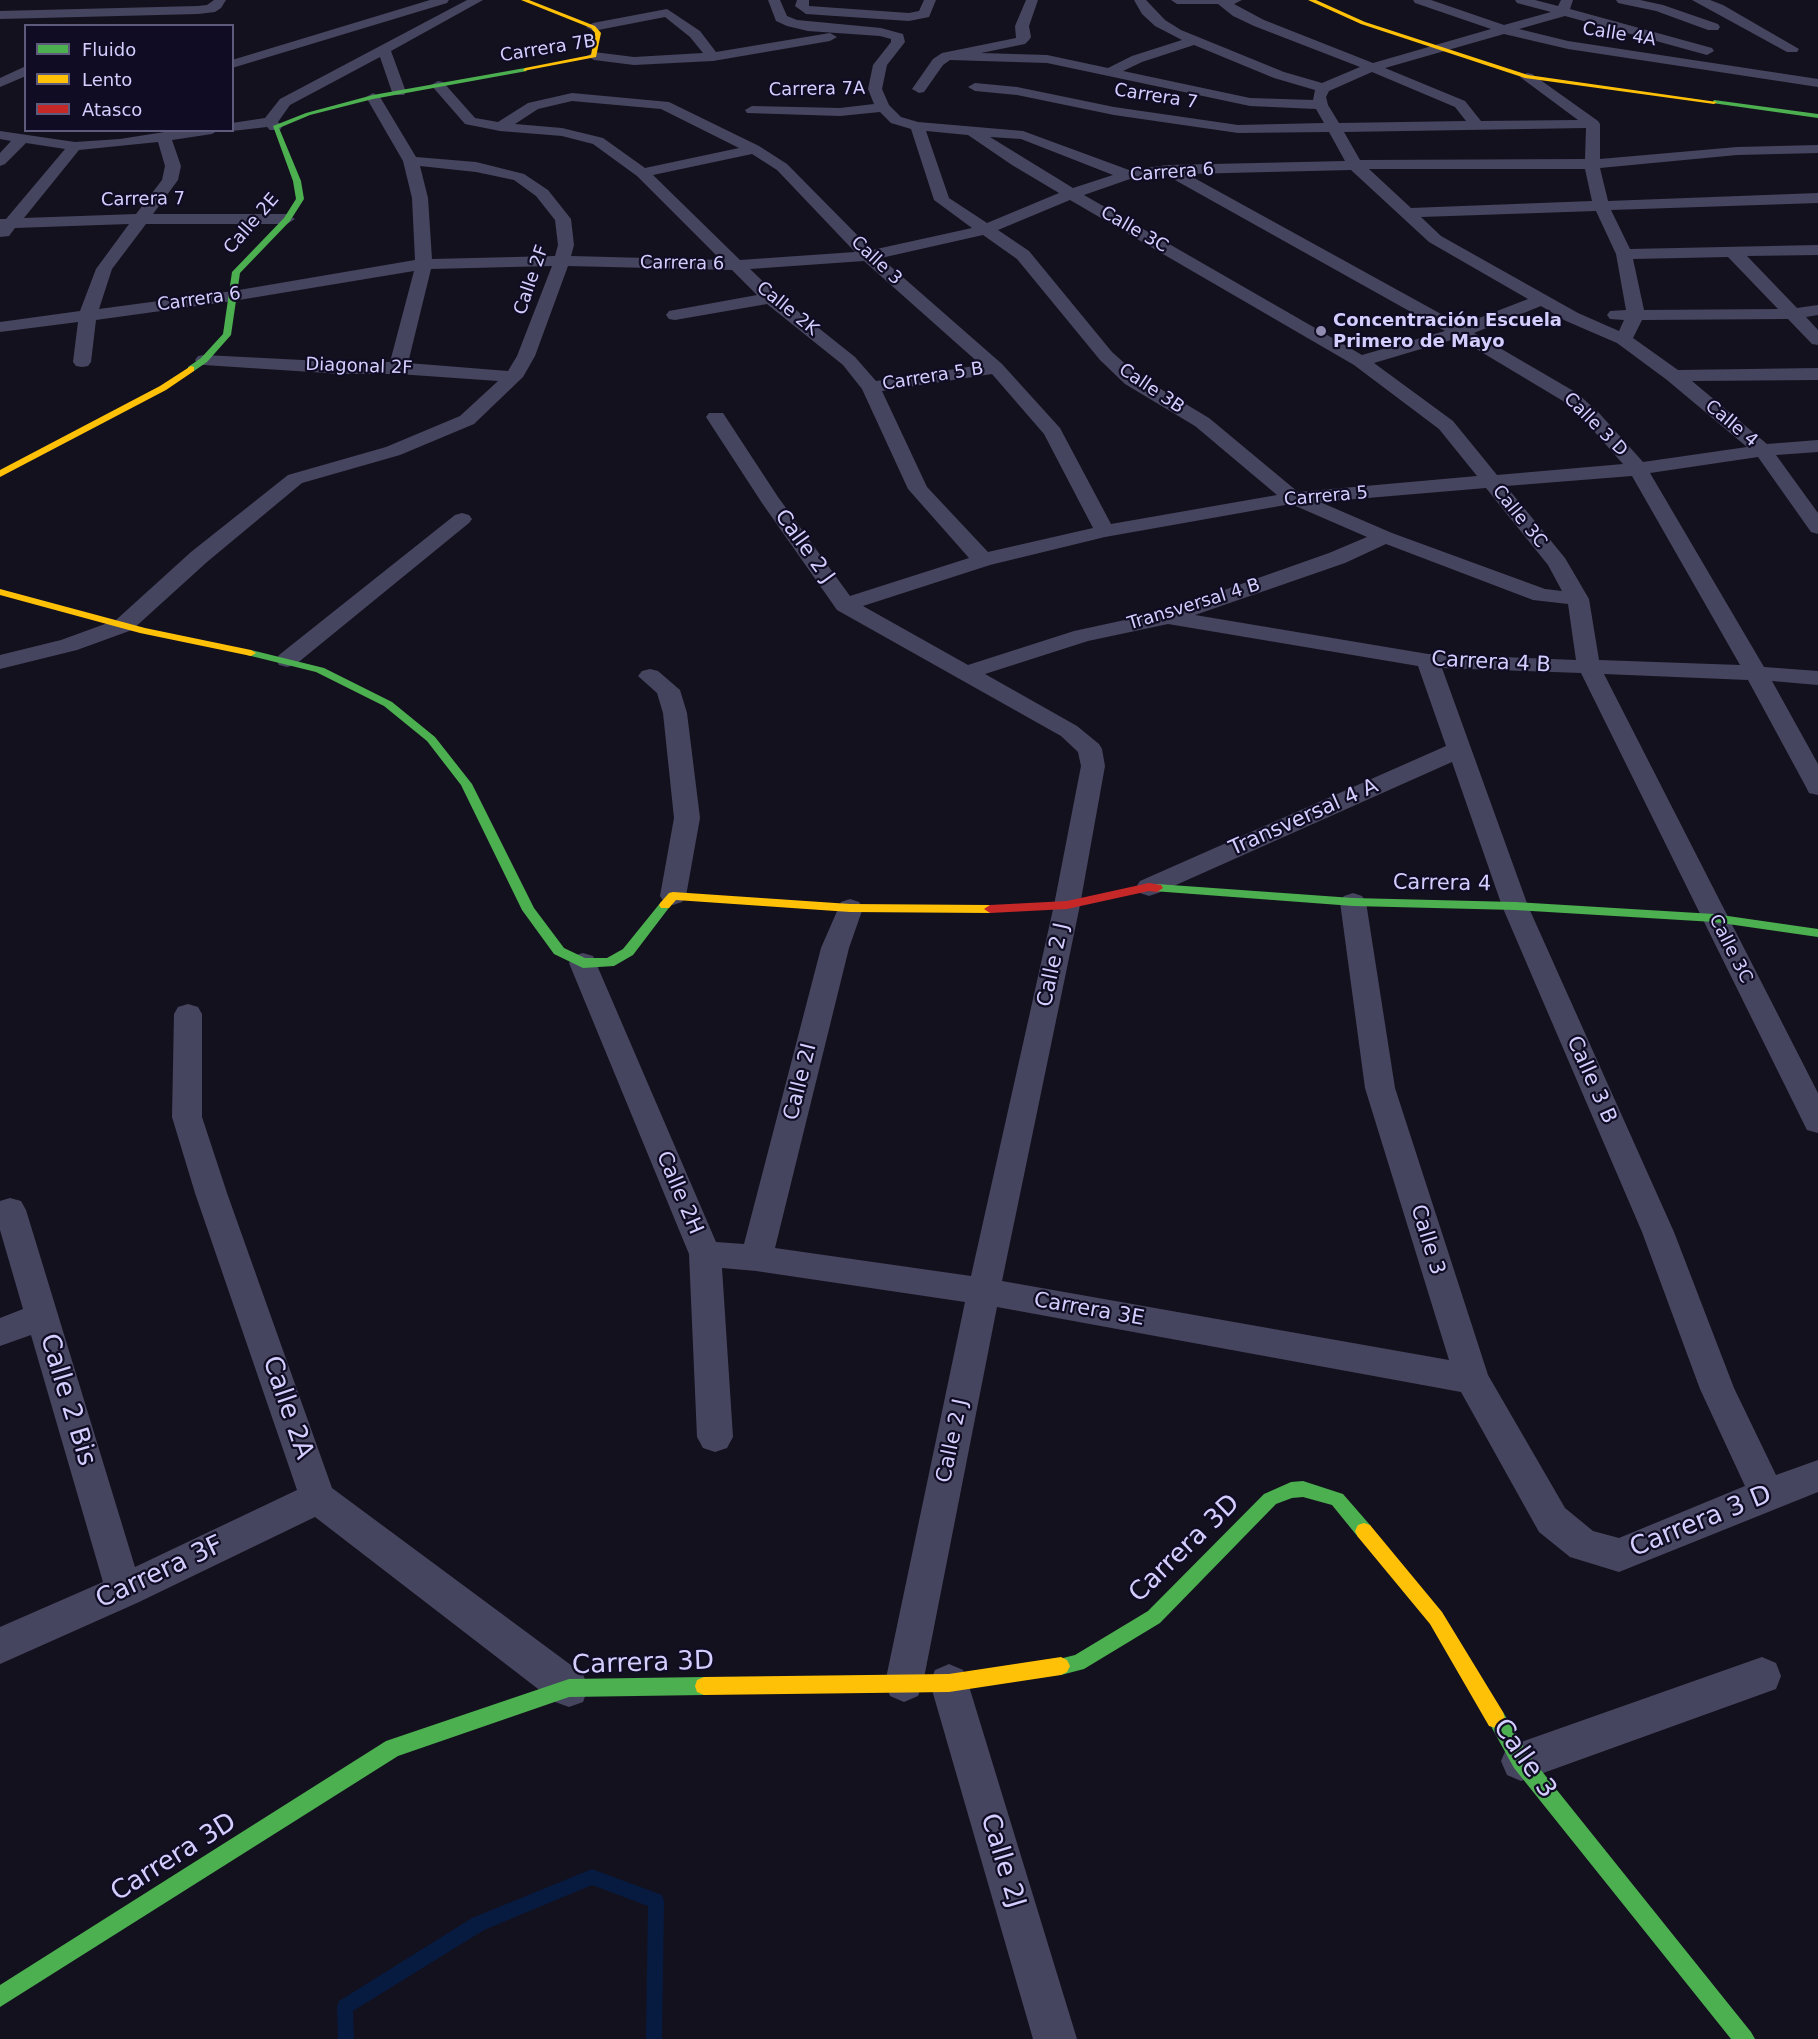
<!DOCTYPE html>
<html>
<head>
<meta charset="utf-8">
<style>
	body { margin:0 }
	#map { position:relative; width:1818px; height:2039px; overflow:hidden; background:#14111e; font-family:"DejaVu Sans",sans-serif }
	canvas { display:block }
	.legend { position:absolute; left:24px; top:24px; width:210px; height:108px; box-sizing:border-box; background:#100c23; border:2px solid #5e5a7b; margin:0; padding:8px 10px; list-style:none; font-size:18px; color:#d4ceff }
	.legend li { display:flex; align-items:center; gap:12px; height:30px }
	.legend b { width:30px; border:2px solid #5e5a7b }
</style>
</head>
<body>
<div id="map">
<canvas width="1818" height="2039"></canvas>
<ul class="legend">
<li><b style="height:8px;background:#4caf50"></b>Fluido</li>
<li><b style="height:8px;background:#ffc107"></b>Lento</li>
<li><b style="height:8px;background:#c62828"></b>Atasco</li>
</ul>
</div>
<script>
const ctx = document.querySelector('canvas').getContext('2d');
ctx.lineJoin = 'round';
const toPath = rows => new Path2D(rows.map(r => 'M' + r).join(''));
function paint(path, color) { ctx.fillStyle = color; ctx.fill(path, 'evenodd'); }
function strokePath(path, color, width, dash) { ctx.strokeStyle = color; ctx.lineWidth = width; ctx.lineCap = dash ? 'butt' : 'round'; ctx.setLineDash(dash || []); ctx.stroke(path); }
function write(font, color, halo, rows, align = 'center') {
  ctx.font = font + ' "DejaVu Sans",sans-serif'; ctx.lineWidth = 4.5; ctx.setLineDash([]); ctx.textBaseline = 'middle'; ctx.strokeStyle = halo; ctx.fillStyle = color; for (const [text, x, y, turn = 0] of rows) {
    ctx.save(); ctx.translate(x, y); ctx.rotate((+turn || 0) * Math.PI / 180); ctx.textAlign = isNaN(turn) ? turn : align; if (halo) ctx.strokeText(text, 0, 0); ctx.fillText(text, 0, 0); ctx.restore();
  }
}
paint(toPath([
	[592,1869,662,1895,664,1901,662,2039,646,2039,648,1906,592,1885,484,1930,353,2011,354,2039,338,2039,337,2007,339,2001,472,1918,592,1869]
]), '#071b40');
paint(toPath([
	[214,0,226,0,221,8,215,12,198,14,0,19,0,11,198,6,207,5,214,0],
	[430,0,449,0,447,3,232,68,232,60,430,0],
	[467,0,483,0,391,51,406,92,404,95,394,95,392,92,380,57,290,105,278,122,282,127,280,130,270,130,267,127,232,131,228,130,232,130,232,123,265,118,280,99,467,0],
	[768,0,780,0,787,16,797,20,881,28,903,34,905,42,887,65,882,89,889,105,901,117,918,122,1023,131,1129,170,1168,165,1345,161,1329,132,1238,133,1114,115,1017,95,975,91,968,87,975,83,1017,87,1114,107,1238,125,1324,123,1316,109,1250,106,1047,63,950,60,943,65,924,92,919,93,912,89,933,59,942,53,1016,38,1015,26,1026,0,1038,0,1029,26,1031,37,1029,40,1025,44,981,53,1047,55,1108,68,1132,56,1182,40,1155,26,1142,14,1134,0,1146,0,1165,20,1181,30,1284,72,1322,83,1360,67,1254,26,1233,16,1218,4,1177,4,1171,0,1242,0,1234,4,1264,20,1373,63,1491,29,1415,3,1413,0,1431,0,1504,25,1551,12,1517,3,1515,0,1535,0,1558,6,1561,0,1573,0,1570,9,1712,48,1714,51,1707,55,1565,16,1519,29,1568,41,1818,79,1818,87,1568,49,1504,34,1385,68,1465,101,1481,121,1578,120,1520,77,1527,73,1532,74,1598,121,1600,124,1600,159,1737,147,1818,145,1818,153,1737,155,1600,168,1608,201,1818,193,1818,203,1611,210,1630,249,1818,245,1818,255,1747,256,1797,308,1818,305,1818,315,1806,317,1818,330,1818,345,1812,344,1788,319,1642,320,1633,338,1678,370,1818,368,1818,380,1692,381,1767,444,1818,440,1818,452,1776,455,1818,513,1818,534,1811,532,1758,457,1650,473,1764,667,1818,671,1818,685,1772,681,1818,764,1818,795,1809,793,1806,787,1748,680,1604,674,1818,1093,1818,1133,1807,1130,1803,1122,1581,673,1442,668,1528,906,1674,1232,1734,1388,1776,1475,1818,1460,1818,1492,1619,1572,1570,1557,1539,1532,1461,1392,997,1307,923,1683,918,1696,904,1702,890,1696,885,1683,965,1302,756,1271,722,1268,733,1437,727,1448,715,1452,703,1448,697,1437,689,1254,569,963,573,956,583,953,593,956,716,1242,744,1244,821,948,841,902,850,899,859,902,863,908,849,948,775,1248,971,1276,1054,905,1081,766,1078,752,1061,736,837,610,762,503,706,417,709,413,723,413,778,497,850,596,969,558,908,489,862,389,843,365,767,304,675,320,669,319,666,315,669,311,757,295,732,270,568,266,535,356,523,377,474,424,400,455,302,483,207,562,132,630,77,650,0,669,0,655,61,640,116,620,191,552,288,475,386,447,460,416,498,381,398,374,342,374,204,365,198,364,195,360,198,356,204,355,342,362,390,362,414,271,233,301,96,320,91,362,88,366,82,367,76,366,73,362,78,322,0,332,0,322,80,311,96,269,129,224,15,228,9,236,0,237,0,219,6,219,65,149,26,143,5,164,0,166,0,153,11,141,0,139,0,131,75,142,120,139,177,130,219,130,212,134,172,140,181,166,178,180,153,214,287,214,295,219,287,224,146,224,112,269,99,309,233,291,415,260,412,198,403,161,366,97,373,93,380,97,416,157,476,162,524,174,548,190,571,219,574,245,571,256,721,260,637,176,593,144,562,136,500,131,465,124,431,85,438,81,443,82,475,118,498,122,528,103,572,93,669,102,759,146,787,164,872,250,972,228,934,200,911,129,891,123,880,112,840,116,747,113,745,110,752,106,840,108,874,104,868,89,873,65,891,42,891,39,880,36,808,31,787,26,776,21,768,0],
	[1194,45,1274,78,1315,90,1313,100,1250,98,1123,71,1142,62,1194,45],
	[1372,72,1455,107,1466,121,1339,123,1328,105,1326,97,1329,91,1372,72],
	[572,101,661,109,739,148,645,168,603,138,562,128,515,124,538,109,572,101],
	[1586,128,1585,159,1360,160,1344,132,1586,128],
	[926,131,968,135,1012,165,1059,193,987,223,949,198,926,131],
	[990,137,1021,139,1113,175,1073,188,990,137],
	[158,142,165,166,162,180,136,214,24,218,79,150,158,142],
	[752,154,777,170,855,252,740,260,653,175,752,154],
	[420,166,476,172,514,180,536,196,555,220,558,245,555,256,432,259,428,198,420,166],
	[1369,169,1585,169,1592,201,1411,208,1369,169],
	[1351,170,1429,242,1528,299,1461,325,1187,174,1351,170],
	[1166,175,1445,331,1362,355,1084,195,1130,179,1166,175],
	[1070,200,1354,365,1439,429,1477,476,1298,492,1209,418,1139,376,1112,352,1029,251,998,230,1070,200],
	[1596,211,1616,254,1626,310,1610,311,1607,315,1610,319,1624,320,1619,331,1578,313,1441,236,1421,217,1596,211],
	[983,235,1017,259,1100,360,1125,384,1195,426,1277,495,1111,524,1060,428,1002,364,881,258,983,235],
	[1728,257,1778,309,1644,310,1633,259,1728,257],
	[864,261,981,365,876,381,855,357,776,294,750,269,864,261],
	[552,266,517,356,508,371,408,363,431,269,552,266],
	[1541,306,1566,321,1617,343,1667,380,1747,447,1643,462,1599,413,1577,393,1474,333,1541,306],
	[1458,338,1563,401,1585,421,1623,464,1497,475,1453,421,1374,363,1458,338],
	[992,374,1044,434,1093,528,988,552,927,487,882,391,992,374],
	[1632,476,1740,665,1599,660,1589,599,1565,558,1506,486,1632,476],
	[1486,488,1548,565,1562,591,1545,589,1392,533,1320,502,1486,488],
	[1291,504,1367,537,1329,553,1162,612,1074,631,968,665,863,606,990,565,1105,537,1291,504],
	[1386,544,1533,600,1568,604,1576,660,1428,654,1195,615,1345,563,1386,544],
	[1168,624,1418,666,1446,746,1140,881,1136,887,1140,893,1149,896,1158,893,1452,762,1502,906,1642,1232,1700,1389,1745,1486,1619,1538,1593,1531,1565,1508,1488,1375,1395,1088,1366,902,1362,896,1353,893,1344,896,1340,902,1365,1088,1449,1360,1002,1281,1080,905,1105,766,1102,749,1099,744,1077,726,985,674,1088,641,1168,624],
	[797,0,809,0,809,6,909,13,919,11,924,0,936,0,929,17,909,21,806,14,795,6,797,0],
	[1616,0,1640,0,1663,5,1718,24,1720,27,1718,30,1708,30,1656,11,1618,3,1616,0],
	[1692,0,1710,0,1723,5,1799,49,1797,52,1787,52,1692,0],
	[667,9,700,31,716,52,830,33,837,37,830,41,713,61,634,65,594,60,587,56,594,52,634,57,703,53,690,37,665,17,593,31,586,27,593,23,667,9],
	[26,66,26,76,0,87,0,78,26,66],
	[462,513,469,515,472,519,469,523,295,665,287,667,279,665,276,660,279,655,455,515,462,513],
	[650,669,658,671,680,690,687,713,700,818,686,896,682,902,673,905,664,902,660,896,674,818,663,713,657,693,638,676,642,671,650,669],
	[188,1004,198,1007,202,1014,202,1117,227,1193,332,1488,583,1674,588,1688,583,1702,569,1707,555,1702,315,1517,137,1603,0,1664,0,1627,103,1582,31,1335,0,1346,0,1318,23,1309,0,1230,0,1201,10,1198,21,1201,26,1210,135,1567,297,1490,195,1193,172,1117,174,1014,178,1007,188,1004],
	[1762,1657,1776,1663,1781,1676,1776,1689,1521,1781,1507,1775,1501,1761,1507,1747,1762,1657],
	[949,1664,963,1670,968,1683,1077,2039,1033,2039,930,1683,935,1670,949,1664]
]), '#46455f');
paint(toPath([
	[525,68,527,71,373,99,310,115,279,128,301,181,304,199,290,221,240,273,231,335,207,362,194,371,188,371,188,367,201,358,223,334,232,272,284,218,296,199,293,181,273,126,306,113,373,95,525,68],
	[1714,100,1818,114,1818,118,1712,103,1714,100],
	[251,650,324,668,392,702,435,737,472,784,534,908,564,948,585,958,607,958,623,949,661,902,669,902,671,905,633,955,614,966,583,968,554,954,522,910,461,785,427,741,384,706,316,672,247,655,247,651,251,650],
	[1157,884,1353,898,1515,902,1714,914,1818,929,1818,937,1714,922,1515,910,1353,906,1153,891,1151,888,1157,884],
	[1303,1481,1343,1494,1370,1525,1373,1531,1370,1537,1364,1539,1358,1537,1332,1505,1303,1497,1292,1498,1276,1504,1160,1623,1084,1669,1061,1675,1055,1672,1052,1666,1055,1660,1075,1655,1148,1611,1264,1494,1291,1482,1303,1481],
	[704,1677,711,1680,713,1686,711,1692,704,1695,569,1697,398,1756,0,2007,0,1985,386,1741,569,1679,704,1677],
	[1496,1710,1503,1712,1528,1754,1751,2032,1755,2039,1731,2039,1514,1768,1487,1719,1489,1712,1496,1710]
]), '#4caf50');
paint(toPath([
	[521,0,529,0,595,26,601,33,596,57,523,71,525,68,591,55,595,33,591,28,521,0],
	[1308,0,1316,0,1365,22,1528,75,1717,102,1714,104,1525,78,1361,24,1308,0],
	[191,366,194,367,194,371,166,390,0,477,0,470,160,386,191,366],
	[0,589,145,628,251,650,256,653,251,656,140,633,0,595,0,589],
	[673,892,850,904,990,905,996,909,990,913,850,912,676,900,669,908,661,908,659,905,661,902,669,893,673,892],
	[1364,1523,1370,1525,1442,1612,1503,1712,1505,1719,1503,1726,1496,1728,1489,1726,1430,1624,1358,1537,1355,1531,1358,1525,1364,1523],
	[1061,1657,1067,1660,1070,1666,1067,1672,1061,1675,949,1692,704,1695,697,1692,695,1686,697,1680,704,1677,949,1674,1061,1657]
]), '#ffc107');
paint(toPath([
	[1149,883,1161,885,1163,888,1157,892,1149,891,1067,909,990,913,984,909,990,905,1067,901,1149,883]
]), '#c62828');
for (const [x, y, r, color] of [
	[1321,331,6,"#918cb0"]
]) { const dot = new Path2D(); dot.arc(x, y, r, 0, 2 * Math.PI); ctx.fillStyle = color; ctx.fill(dot); strokePath(dot, '#100c23', 2); }
write('18px', '#d4ceff', '#100c23', [
	["Calle 4A",1619,35,9],
	["Carrera 7B",548,49,-9],
	["Carrera 7A",817,90,-1],
	["Carrera 7",1156,97,9],
	["Carrera 6",1172,173,-4],
	["Carrera 7",143,200,-1],
	["Calle 2E",252,224,-49],
	["Calle 3C",1134,230,30],
	["Calle 3",876,261,43],
	["Carrera 6",682,264,1],
	["Calle 2F",532,280,-71],
	["Carrera 6",199,300,-8],
	["Calle 2K",787,309,39],
	["Diagonal 2F",359,367,2],
	["Carrera 5 B",933,377,-9],
	["Calle 3B",1151,389,34],
	["Calle 4",1731,424,40],
	["Calle 3 D",1595,425,45],
	["Carrera 5",1326,497,-5],
	["Calle 3C",1519,517,51],
	["Transversal 4 B",1194,605,-17],
	["Calle 3C",1730,949,63]
]);
write('bold 18px', '#d4ceff', '#100c23', [
	["Concentración Escuela",1333,321],
	["Primero de Mayo",1333,342]
], 'left');
write('21px', '#d4ceff', '#100c23', [
	["Calle 2 J",804,547,54],
	["Carrera 4 B",1491,663,3],
	["Transversal 4 A",1304,818,-24],
	["Carrera 4",1442,884,1],
	["Calle 2 J",1054,965,-78],
	["Calle 3 B",1591,1080,66],
	["Calle 2I",801,1082,-76],
	["Calle 2H",679,1193,67],
	["Calle 3",1427,1240,73],
	["Carrera 3E",1089,1310,10],
	["Calle 2 J",953,1441,-78]
]);
write('26px', '#d4ceff', '#100c23', [
	["Calle 2 Bis",67,1400,73],
	["Calle 2A",287,1408,71],
	["Carrera 3 D",1701,1522,-22],
	["Carrera 3D",1185,1549,-44],
	["Carrera 3F",160,1573,-25],
	["Carrera 3D",643,1664,-2],
	["Calle 3",1524,1759,55],
	["Carrera 3D",174,1858,-32],
	["Calle 2J",1002,1861,73]
]);
</script>
</body>
</html>
